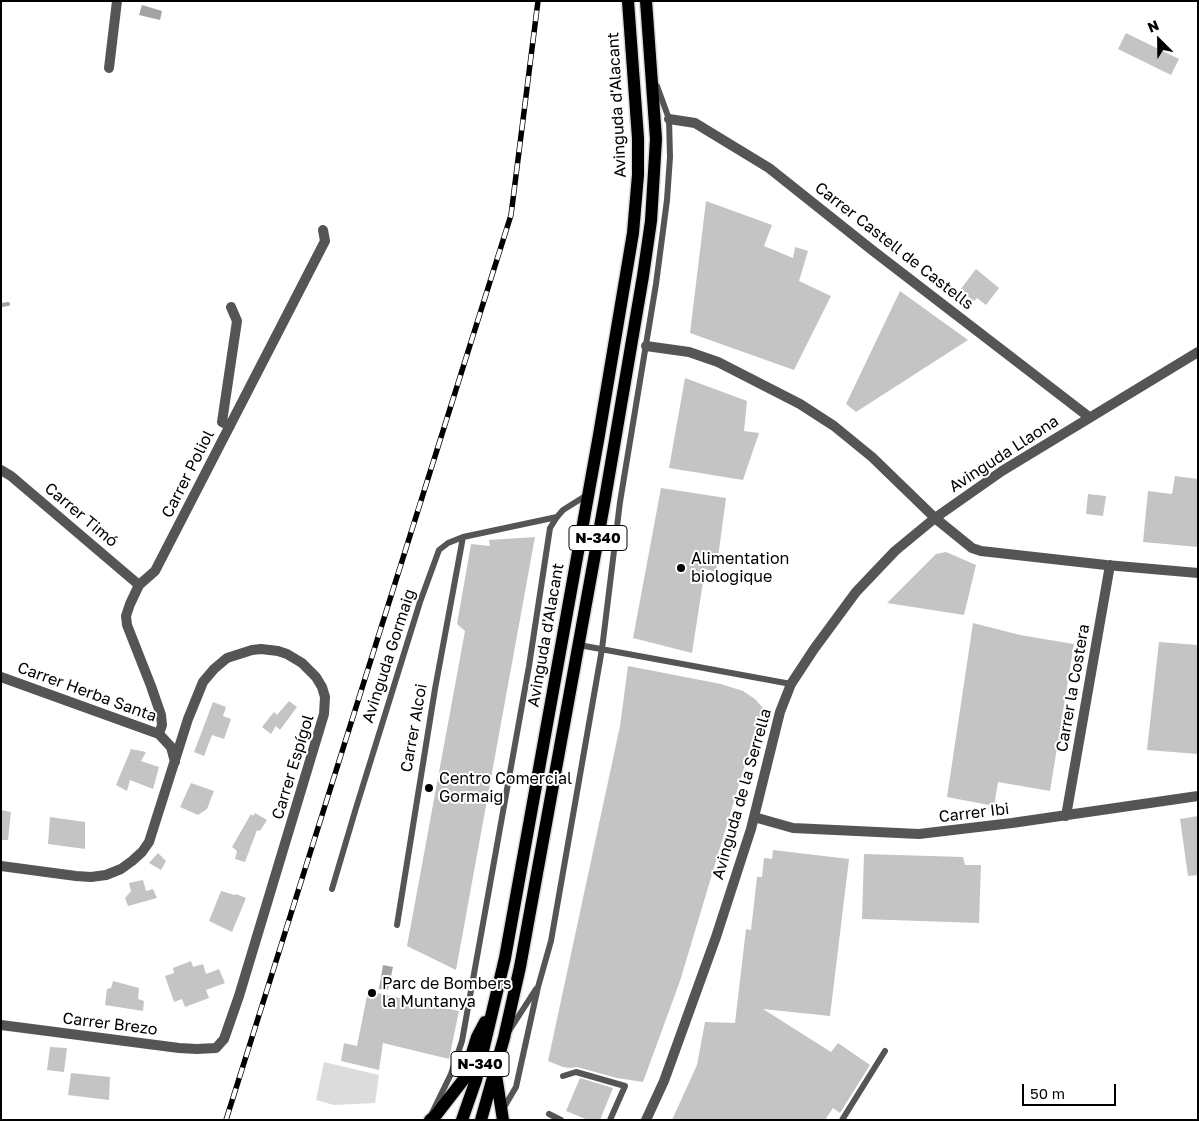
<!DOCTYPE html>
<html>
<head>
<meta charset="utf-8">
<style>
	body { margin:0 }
	#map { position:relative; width:1199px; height:1121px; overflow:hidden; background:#fff; font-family:"Golos Text",sans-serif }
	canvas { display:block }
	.frame { position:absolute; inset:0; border:2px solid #000; pointer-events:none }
	.north { position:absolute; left:1134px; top:15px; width:50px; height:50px; -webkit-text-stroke:4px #fff; paint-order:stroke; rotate:337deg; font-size:14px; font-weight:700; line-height:20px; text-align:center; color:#000 }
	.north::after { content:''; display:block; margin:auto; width:18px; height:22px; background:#000; clip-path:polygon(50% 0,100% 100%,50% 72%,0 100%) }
	.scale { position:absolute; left:1022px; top:1084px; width:94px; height:22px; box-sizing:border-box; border:2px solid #000; border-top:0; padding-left:6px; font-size:15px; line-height:18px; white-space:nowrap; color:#000; -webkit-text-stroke:4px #fff; paint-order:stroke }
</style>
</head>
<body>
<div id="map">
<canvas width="1199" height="1121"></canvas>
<div class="frame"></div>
<div class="north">N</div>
<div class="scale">50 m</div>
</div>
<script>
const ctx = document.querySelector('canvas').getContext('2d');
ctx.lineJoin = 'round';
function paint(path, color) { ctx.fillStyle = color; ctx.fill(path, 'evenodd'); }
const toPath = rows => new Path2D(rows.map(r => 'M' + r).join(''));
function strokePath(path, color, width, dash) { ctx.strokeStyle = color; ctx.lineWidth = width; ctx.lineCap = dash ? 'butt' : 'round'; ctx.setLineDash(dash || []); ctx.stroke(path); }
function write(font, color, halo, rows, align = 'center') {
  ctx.font = font + ' "Golos Text",sans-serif'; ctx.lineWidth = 4; ctx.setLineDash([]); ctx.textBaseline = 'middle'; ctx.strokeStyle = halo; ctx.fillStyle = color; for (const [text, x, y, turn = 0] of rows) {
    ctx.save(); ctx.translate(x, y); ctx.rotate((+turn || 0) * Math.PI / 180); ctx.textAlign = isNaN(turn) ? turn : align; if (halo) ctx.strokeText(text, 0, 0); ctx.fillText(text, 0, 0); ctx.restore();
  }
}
paint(toPath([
	[324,1062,379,1075,375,1103,334,1105,316,1100]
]), '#dcdcdc');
paint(toPath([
	[142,5,162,11,160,20,139,15],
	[383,965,393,967,388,990,379,989]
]), '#a3a3a3');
strokePath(toPath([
	[1,305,8,304]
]), '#a3a3a3', 4);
paint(toPath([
	[1126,33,1179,59,1171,75,1118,49],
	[706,201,772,225,764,246,793,258,795,247,808,251,799,281,831,296,794,370,690,333],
	[976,269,999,288,986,305,977,298,974,301,960,290],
	[900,291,968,340,856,412,846,404],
	[685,378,747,401,744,431,759,433,743,480,669,468],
	[1175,476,1198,479,1198,547,1143,542,1148,491,1172,494],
	[661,488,726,498,716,572,705,569,692,653,633,638],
	[1088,494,1106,496,1103,516,1086,514],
	[535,537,456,970,407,946,465,631,457,624,471,544,490,546,489,540],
	[946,552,976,565,964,615,887,603,936,554],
	[973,623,1020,635,1074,644,1050,791,998,782,994,806,947,797],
	[1159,642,1198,645,1198,754,1147,750],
	[628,666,721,684,743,691,755,699,763,708,749,751,680,981,643,1082,617,1078,577,1067,570,1068,563,1067,548,1061,620,726],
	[289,701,297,707,280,730,276,726,271,734,262,727,274,712,277,715],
	[213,702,226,707,223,716,231,719,224,739,212,735,204,756,194,752],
	[131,749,146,752,141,761,159,767,153,789,130,780,127,791,116,785],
	[191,783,214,791,207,809,198,815,180,807],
	[1,810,11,812,8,840,1,840],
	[255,813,267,820,260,831,257,830,245,862,235,859,237,851,232,847,251,814,253,816],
	[1198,816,1198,875,1188,876,1180,819],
	[50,817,85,822,85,849,48,844],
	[773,850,849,859,830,1016,763,1009,831,1052,838,1043,870,1065,840,1113,833,1108,825,1120,672,1120,697,1065,705,1022,735,1023,746,929,751,930,757,877,762,877,764,858,772,859],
	[158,853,166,861,161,870,149,863],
	[864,854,963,857,965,865,981,865,979,923,862,919],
	[143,880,146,891,153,889,157,898,128,906,125,898,131,891,129,883],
	[221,891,235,895,236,894,246,898,232,932,209,921],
	[191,961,193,967,203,964,206,974,219,969,225,983,206,990,209,998,185,1007,182,999,174,1002,165,976,174,973,173,968],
	[113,981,139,988,138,999,144,1001,143,1011,105,1005,107,989,111,988],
	[368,991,459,1011,449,1059,383,1043,379,1070,341,1061,344,1043,357,1046],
	[50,1047,67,1048,64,1072,47,1070],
	[71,1073,110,1077,109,1100,68,1095],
	[580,1078,613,1088,600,1120,588,1120,566,1111]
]), '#c4c4c4');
const primary = toPath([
	[496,1075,503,1120],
	[430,1120,436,1115,464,1079,477,1037,485,1022],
	[462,1120,476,1080,505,958,599,435,633,233,638,175,638,138,628,1],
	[481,1120,504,1038,520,967,605,499,643,276,651,221,656,139,646,1]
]);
strokePath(primary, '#dbdbdb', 15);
strokePath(toPath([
	[579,645,791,684],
	[332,889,356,808,420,602,439,550,448,543,463,537,557,517],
	[397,925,435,689,463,537],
	[509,1031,536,989],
	[563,1076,576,1072,625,1086,610,1120],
	[503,1109,516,1087,538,987,551,941,602,649,620,502,656,284,667,200,670,157,669,119,657,86],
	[432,1113,451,1074,462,1041,529,666,550,528,557,517,563,510,587,495],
	[549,1114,561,1120],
	[842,1120,885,1051]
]), '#555', 6);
strokePath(toPath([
	[109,68,117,1],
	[669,119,695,123,769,168,872,250,1089,417],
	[646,346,689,352,718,362,800,404,834,426,872,457,935,518,972,548,981,551,1106,565,1198,573],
	[230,426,222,422,237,321,231,307],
	[1,470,11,476,139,585],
	[1,677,159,734,171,747,175,762],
	[159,734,162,725,161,715,151,686,127,625,126,616,130,604,139,585,155,571,325,241,323,230],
	[1066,816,1110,565],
	[754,817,793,828,919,834,1012,823,1198,796],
	[1,866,76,876,91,877,106,875,121,869,132,861,142,852,149,842,188,719,203,682,214,669,227,658,252,650,261,649,278,651,287,654,302,663,316,677,322,687,325,697,324,714,239,996,224,1039,216,1048,197,1049,179,1048,1,1025],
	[646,1120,664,1081,716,937,751,829,780,712,791,684,814,649,856,592,895,551,935,518,1002,471,1198,352]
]), '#555', 10);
strokePath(primary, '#000', 12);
const rail = toPath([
	[226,1120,511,215,538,1]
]);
strokePath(rail, '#000', 5.5);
strokePath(rail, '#fff', 4, [11]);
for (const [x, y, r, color] of [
	[681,568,5,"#000"],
	[429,788,5,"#000"],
	[372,993,5,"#000"]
]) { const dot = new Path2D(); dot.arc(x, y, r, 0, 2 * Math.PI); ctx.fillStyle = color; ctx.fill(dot); strokePath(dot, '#fff', 2); }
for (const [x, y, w] of [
	[598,538,58],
	[480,1064,58]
]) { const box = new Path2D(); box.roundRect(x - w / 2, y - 12.5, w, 25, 4); ctx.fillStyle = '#fff'; ctx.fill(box); strokePath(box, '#000', 1); }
write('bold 15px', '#000', null, [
	["N-340",598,538],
	["N-340",480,1064]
]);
write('16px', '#000', '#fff', [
	["Avinguda d'Alacant",617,105,-93],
	["Carrer Castell de Castells",894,246,38],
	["Avinguda Llaona",1004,454,-33],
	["Carrer Poliol",188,474,-63],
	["Carrer Timó",81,515,40],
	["Avinguda d'Alacant",546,635,-80],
	["Avinguda Gormaig",389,656,-72],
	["Carrer la Costera",1073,688,-80],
	["Carrer Herba Santa",87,692,20],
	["Carrer Alcoi",414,728,-80],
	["Carrer Espígol",293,767,-73],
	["Avinguda de la Serrella",742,794,-74],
	["Carrer Ibi",974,813,-7],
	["Carrer Brezo",110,1024,7]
]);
write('16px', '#000', '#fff', [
	["Alimentation",691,559],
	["biologique",691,577],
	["Centro Comercial",439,779],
	["Gormaig",439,797],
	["Parc de Bombers",382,984],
	["la Muntanya",382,1002]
], 'left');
</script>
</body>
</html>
